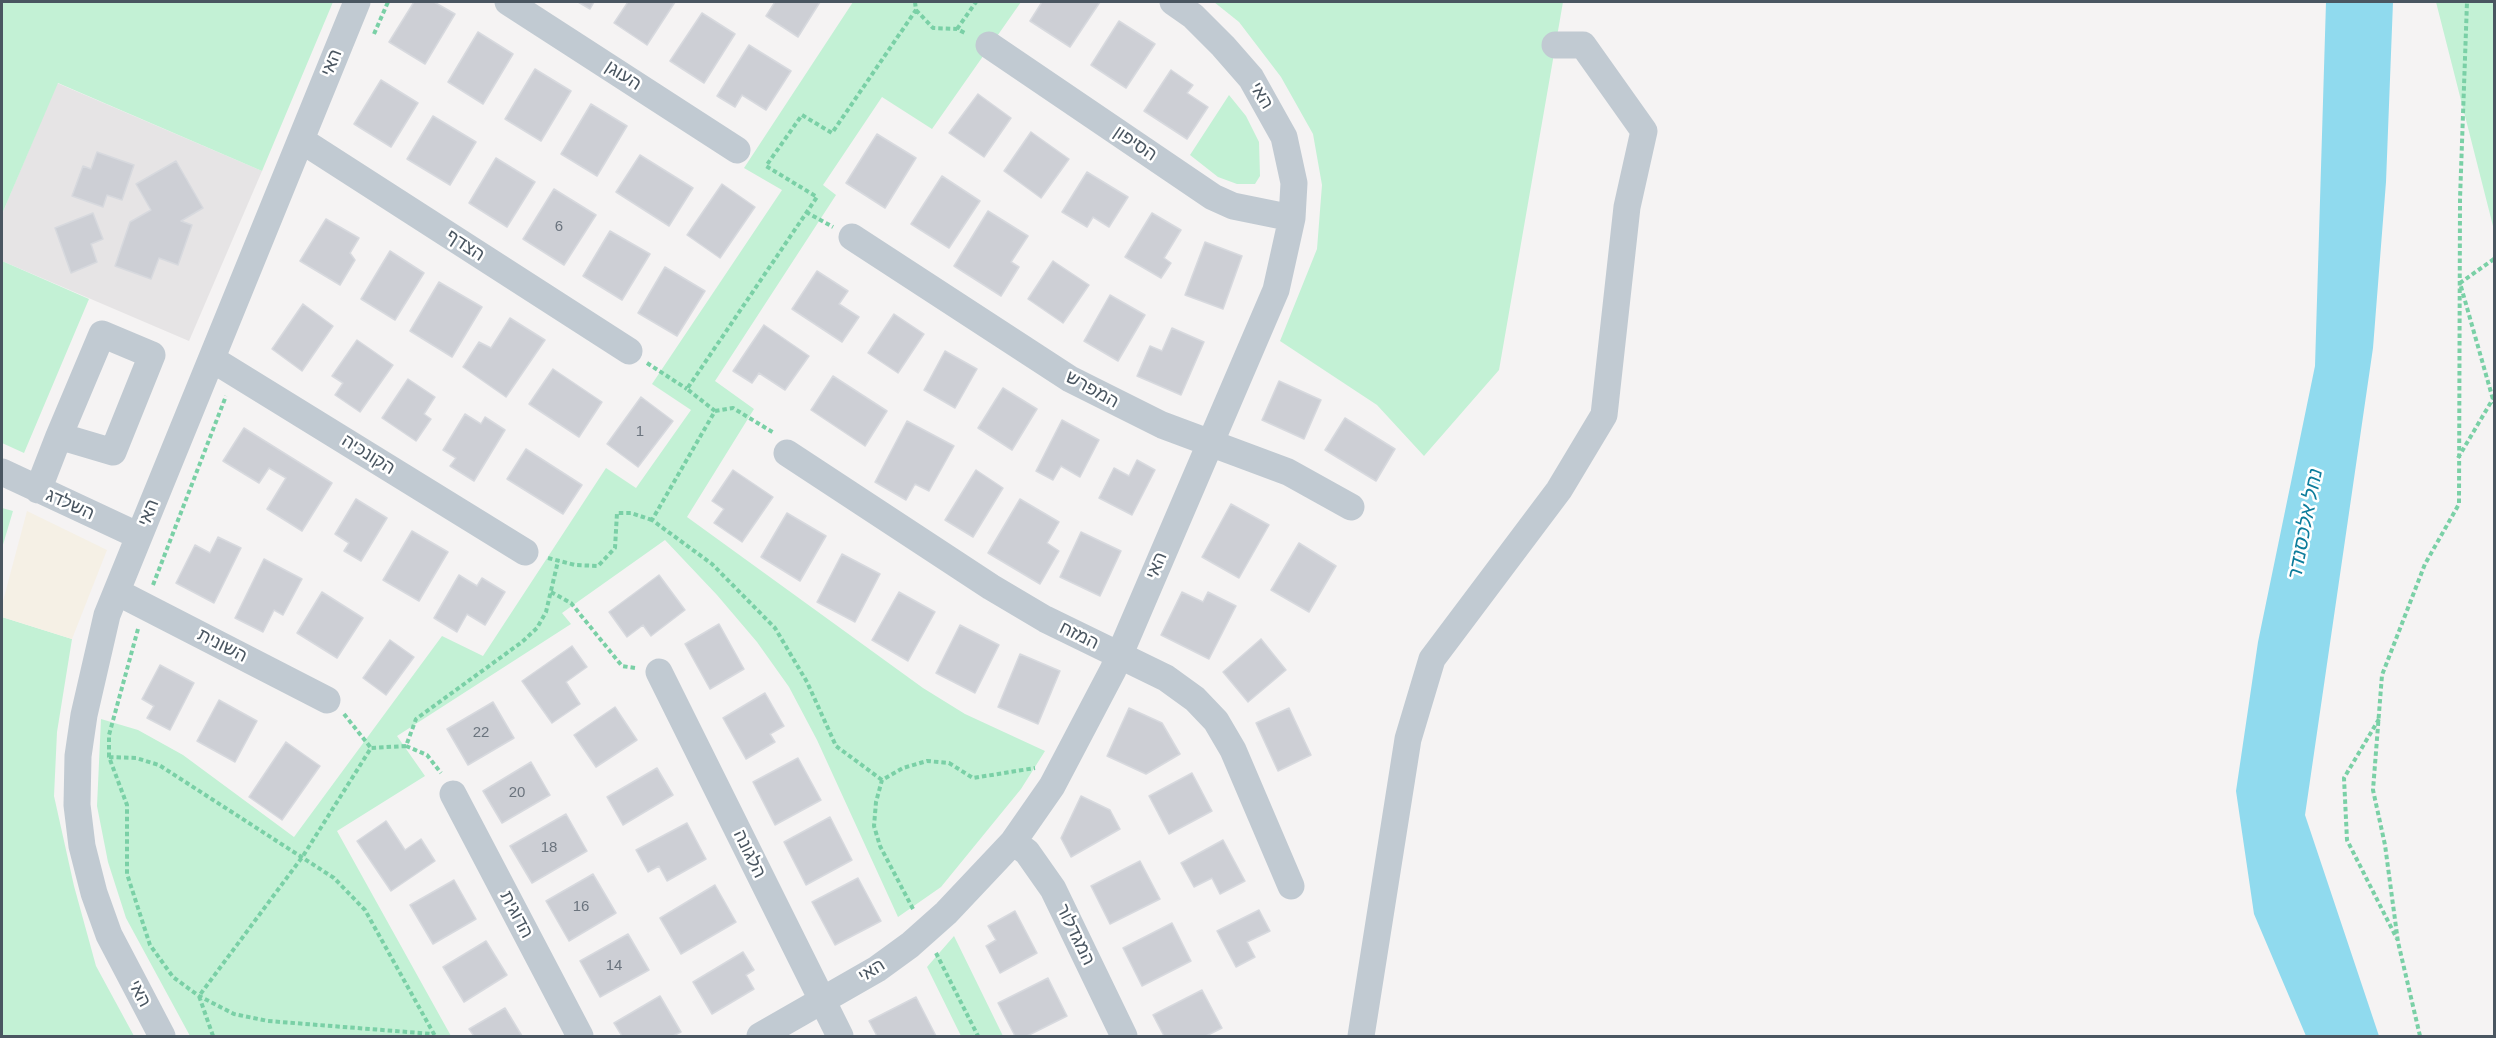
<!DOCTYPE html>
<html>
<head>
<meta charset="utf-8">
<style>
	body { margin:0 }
	#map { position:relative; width:2496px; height:1038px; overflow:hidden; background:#f5f3f3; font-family:Arial,sans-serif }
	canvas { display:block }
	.frame { position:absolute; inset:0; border:3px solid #4a5661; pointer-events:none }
</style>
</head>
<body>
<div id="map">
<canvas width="2496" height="1038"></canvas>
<div class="frame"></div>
</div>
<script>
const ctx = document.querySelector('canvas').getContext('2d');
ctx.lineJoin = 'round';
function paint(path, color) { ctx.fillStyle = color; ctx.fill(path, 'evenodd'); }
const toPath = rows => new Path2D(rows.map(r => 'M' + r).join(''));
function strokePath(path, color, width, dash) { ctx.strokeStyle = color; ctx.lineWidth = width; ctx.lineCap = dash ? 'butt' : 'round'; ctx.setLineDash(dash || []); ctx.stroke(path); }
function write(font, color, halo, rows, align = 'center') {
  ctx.font = font + ' Arial,Heebo,sans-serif'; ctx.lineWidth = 5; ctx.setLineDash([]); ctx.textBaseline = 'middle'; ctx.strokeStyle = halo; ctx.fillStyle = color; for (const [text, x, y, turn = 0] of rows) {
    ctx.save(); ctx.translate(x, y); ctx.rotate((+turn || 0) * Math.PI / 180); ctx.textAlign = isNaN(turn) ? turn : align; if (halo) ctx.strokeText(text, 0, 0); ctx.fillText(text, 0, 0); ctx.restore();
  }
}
paint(toPath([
	[57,83,262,171,189,341,2,261,2,214]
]), '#e6e4e5');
paint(toPath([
	[2,2,333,2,262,171,58,83,2,214],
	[853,2,1021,2,932,129,882,97,823,185,836,195,715,381,754,409,687,517,923,688,965,714,1045,751,1021,789,941,887,898,917,817,740,789,687,757,642,717,595,665,540,562,613,571,624,397,736,425,776,337,831,451,1036,190,1036,126,918,108,862,97,806,101,719,138,730,183,755,294,837,442,636,483,656,606,468,636,488,691,410,652,384,782,190,744,168],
	[1214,2,1563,2,1499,370,1424,456,1377,405,1280,341,1317,249,1322,185,1313,134,1281,77,1239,22],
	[2436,2,2494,2,2494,230],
	[1229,95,1246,116,1259,142,1260,176,1255,184,1237,184,1218,177,1190,155],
	[2,261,89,299,24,453,2,443],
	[2,508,13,511,2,548],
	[2,617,72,639,57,732,54,796,74,886,96,966,134,1036,2,1036],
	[954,936,1003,1036,961,1036,927,967]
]), '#c3f1d5');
paint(toPath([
	[27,511,107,550,72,639,2,617,2,605]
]), '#f5f0e5');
paint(toPath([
	[2326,2,2393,2,2386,182,2373,348,2305,815,2379,1036,2306,1036,2254,914,2236,791,2258,642,2315,366]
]), '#90daee');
const building = toPath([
	[414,2,434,2,455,14,425,64,389,42,414,2],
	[578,2,594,2,590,9,578,2],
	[628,2,675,2,647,45,614,23,628,2],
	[775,2,820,2,798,37,766,16,775,2],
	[1042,2,1100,2,1070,47,1030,21,1042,2],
	[702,13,735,34,704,83,670,61,702,13],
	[1119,21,1155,44,1126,88,1091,65,1119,21],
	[478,32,513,54,483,104,448,82,478,32],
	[749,45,791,71,766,110,742,95,735,107,717,96,749,45],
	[535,69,571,91,541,141,505,119,535,69],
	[1171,70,1193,85,1187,93,1208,107,1187,139,1144,111,1171,70],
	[381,80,418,103,391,147,354,124,381,80],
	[978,94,1011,118,984,157,949,133,978,94],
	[591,104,627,126,597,176,561,154,591,104],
	[433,116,476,142,450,185,407,159,433,116],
	[1031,132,1069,159,1041,198,1004,171,1031,132],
	[877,134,916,158,885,208,846,183,877,134],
	[97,152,134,165,122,200,107,195,103,207,72,196,83,166,91,169,97,152],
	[640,155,693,188,669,226,616,192,640,155],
	[496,158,535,182,507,227,469,203,496,158],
	[176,161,203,208,181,221,192,225,178,265,159,258,151,279,115,266,130,222,151,210,136,184,176,161],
	[1087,172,1128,197,1109,227,1093,217,1087,227,1062,212,1087,172],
	[942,176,980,201,949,248,911,224,942,176],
	[722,184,755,207,720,258,687,235,722,184],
	[554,189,596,215,564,265,523,239,554,189],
	[988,211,1028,236,1011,262,1019,267,1001,296,954,266,988,211],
	[93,213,103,239,91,244,97,262,71,273,55,228,93,213],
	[1152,213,1181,230,1164,258,1171,263,1161,278,1125,257,1152,213],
	[326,219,359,238,350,253,355,260,340,285,300,261,326,219],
	[610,231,650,254,622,300,583,276,610,231],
	[1205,242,1242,256,1223,309,1185,295,1205,242],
	[390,251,424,273,395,320,361,299,390,251],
	[1053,261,1089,285,1063,323,1028,299,1053,261],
	[665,267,705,291,677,336,638,313,665,267],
	[817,271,848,291,839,304,859,317,842,342,792,309,817,271],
	[439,282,482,307,452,357,410,331,439,282],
	[1110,295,1145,315,1118,361,1084,341,1110,295],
	[303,304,333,326,302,371,272,349,303,304],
	[894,314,924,334,898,373,868,353,894,314],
	[510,318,545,340,506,397,463,367,479,342,491,348,510,318],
	[764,325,809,356,785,390,759,373,752,383,733,371,764,325],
	[1172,328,1204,342,1181,395,1137,376,1150,346,1162,351,1172,328],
	[357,340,393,365,360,412,335,395,343,383,332,376,357,340],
	[945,351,977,369,955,408,924,390,945,351],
	[553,369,602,402,579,437,529,404,553,369],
	[833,376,887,411,865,446,811,410,833,376],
	[408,379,435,397,424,414,431,419,416,441,382,418,408,379],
	[1279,381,1321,400,1304,439,1262,420,1279,381],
	[1003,388,1037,409,1012,450,978,428,1003,388],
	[641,397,673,421,638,467,607,444,641,397],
	[465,414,481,424,485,417,505,430,474,481,450,466,456,458,443,450,465,414],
	[1345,418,1395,449,1376,481,1325,450,1345,418],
	[1062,420,1099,440,1080,477,1061,466,1053,480,1036,471,1062,420],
	[907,421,954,446,929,491,915,484,906,500,875,482,907,421],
	[244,428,332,483,302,531,267,509,286,478,269,468,259,483,223,461,244,428],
	[526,449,582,485,563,514,507,479,526,449],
	[1137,460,1155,470,1132,515,1099,498,1114,468,1129,476,1137,460],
	[733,470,773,497,742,542,714,523,724,509,712,501,733,470],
	[976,470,1003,488,973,537,945,520,976,470],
	[356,499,387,518,361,561,344,551,349,543,335,534,356,499],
	[1020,499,1059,522,1047,543,1059,551,1040,584,988,553,1020,499],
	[1231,504,1269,525,1239,578,1202,557,1231,504],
	[787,513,826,536,800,581,761,557,787,513],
	[412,531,448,552,419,601,383,580,412,531],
	[1081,532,1121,551,1100,596,1060,577,1081,532],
	[218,537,241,548,214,603,176,583,195,545,210,553,218,537],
	[1299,543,1336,566,1309,612,1271,590,1299,543],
	[842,554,880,574,855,622,817,602,842,554],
	[264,559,302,579,283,615,274,610,263,632,235,618,264,559],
	[459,575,477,586,482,578,505,592,485,625,467,614,457,632,434,618,459,575],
	[659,575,685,610,651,636,643,625,627,637,609,612,659,575],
	[322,592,363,618,337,658,297,633,322,592],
	[899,592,935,612,908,661,872,640,899,592],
	[1182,592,1203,602,1208,592,1236,606,1209,659,1161,635,1182,592],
	[719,624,744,669,710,689,685,644,719,624],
	[960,625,999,645,975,693,936,673,960,625],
	[1261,639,1286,670,1248,702,1223,672,1261,639],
	[390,640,414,657,386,695,363,678,390,640],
	[572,646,587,667,566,682,580,704,552,723,522,681,572,646],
	[1020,654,1060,671,1038,724,998,707,1020,654],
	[160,665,194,683,170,730,147,718,154,706,142,699,160,665],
	[765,693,784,726,770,734,775,742,746,759,723,718,765,693],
	[219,700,257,721,235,762,197,741,219,700],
	[493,702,514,738,468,765,447,729,493,702],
	[615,707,637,740,596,767,574,735,615,707],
	[1129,708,1162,723,1180,754,1146,774,1107,756,1129,708],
	[1289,708,1311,755,1278,771,1256,723,1289,708],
	[286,742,320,766,282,820,249,797,286,742],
	[798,758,821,800,775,825,753,782,798,758],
	[531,762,550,795,502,823,483,791,531,762],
	[657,768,673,795,623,825,607,797,657,768],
	[1192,773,1212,811,1169,834,1149,796,1192,773],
	[1081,796,1110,810,1120,829,1071,857,1061,838,1081,796],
	[566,814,587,851,532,883,510,846,566,814],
	[830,817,852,860,806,885,784,842,830,817],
	[386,821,405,850,421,839,435,861,391,891,357,841,386,821],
	[687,823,706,859,667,881,659,866,648,872,636,850,687,823],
	[1223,840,1245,881,1220,894,1212,878,1194,887,1181,863,1223,840],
	[1140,861,1160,899,1110,924,1091,886,1140,861],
	[593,874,616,913,569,941,546,901,593,874],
	[858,878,881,921,835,945,812,902,858,878],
	[454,880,476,919,433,944,410,905,454,880],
	[715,885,736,922,681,954,660,918,715,885],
	[1259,910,1270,931,1247,942,1255,957,1236,967,1217,931,1259,910],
	[1015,911,1037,953,1000,973,986,946,996,940,988,926,1015,911],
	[1172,923,1191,961,1142,986,1123,948,1172,923],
	[628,934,649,970,600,997,580,961,628,934],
	[486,941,507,975,464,1002,443,967,486,941],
	[743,952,754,970,746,975,754,989,712,1014,693,982,743,952],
	[1048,978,1067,1016,1027,1036,1015,1036,998,1003,1048,978],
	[1202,990,1222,1028,1206,1036,1164,1036,1153,1015,1202,990],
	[660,996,681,1032,673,1036,622,1036,614,1023,660,996],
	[916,997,936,1036,877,1036,869,1021,916,997],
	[505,1008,522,1036,474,1036,469,1029,505,1008]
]);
paint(building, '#cdcfd5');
strokePath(building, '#d7d9de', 1.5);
strokePath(toPath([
	[916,10,933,28,957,29,967,34],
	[957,29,976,2],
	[374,34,388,2],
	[806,212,833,227],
	[2494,259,2460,283,2494,403],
	[647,363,687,389],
	[715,411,733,408,774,433],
	[2458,458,2494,397],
	[548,558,575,565,598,566,615,548,617,513,631,513,652,520],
	[153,585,226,396],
	[551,592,571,603,622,666,635,668],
	[138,629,109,735,109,757,127,805,127,874,150,945,173,977,199,996,234,1014,268,1021,433,1034],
	[344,714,371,748],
	[2379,719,2344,778,2347,840,2397,939],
	[406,746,427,755,441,773],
	[109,757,136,758,159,765,334,878,365,910,435,1036],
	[882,780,836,746,807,682,775,628,712,564,652,520,715,411,687,389,817,197,766,166,802,115,832,133,916,10,915,2],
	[913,909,880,846,874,826,876,802,882,780,903,768,927,761,949,763,973,778,1035,768],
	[936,953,978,1036],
	[213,1036,199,996,303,856,371,748,406,746,416,719,522,642,537,628,546,612,558,561],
	[2420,1036,2398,942,2385,845,2373,790,2382,675,2425,564,2459,504,2460,199,2467,2]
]), '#7ad0a6', 4, [4.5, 3]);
strokePath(toPath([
	[508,2,737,150],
	[989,45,1213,197,1233,206,1292,218],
	[301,140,629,351],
	[852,237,1070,379,1162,425,1288,472,1351,507],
	[212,359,525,552],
	[787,453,991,587,1045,619,1166,678,1195,699,1216,721,1233,750,1291,886],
	[2,472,139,536],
	[38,490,59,436,102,334,152,355,113,452,59,436],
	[117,592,327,700],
	[659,672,840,1036],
	[453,794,580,1036],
	[1013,842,1027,852,1053,889,1124,1036],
	[162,1036,109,935,94,893,82,846,77,805,78,756,84,715,107,615,357,2],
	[760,1036,877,969,910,945,946,913,1013,842,1052,786,1113,670,1276,290,1292,218,1294,183,1284,137,1251,78,1223,46,1193,16,1173,2],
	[1361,1036,1408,739,1432,659,1559,490,1604,415,1627,207,1644,131,1583,45,1555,45]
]), '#c1cad2', 27);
write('15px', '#6b747e', null, [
	["6",559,227],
	["1",640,432],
	["22",481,733],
	["20",517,793],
	["18",549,848],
	["16",581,907],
	["14",614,966]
]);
write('18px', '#4a5661', '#fff', [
	["האי",332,63,-68],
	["העוגן",623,76,33],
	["האי",1261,96,59],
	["הסיפון",1135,144,34],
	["הצדף",465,246,33],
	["המפרש",1092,390,29],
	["הקונכיה",368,455,32],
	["השלדג",70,505,24],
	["האי",149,513,-68],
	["האי",1157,566,-67],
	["המזח",1079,636,26],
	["השונית",222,646,27],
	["הלגונה",749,854,64],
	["הדוגית",516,915,62],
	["המגדלור",1075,935,64],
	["האי",872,971,-32],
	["האי",139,994,62]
]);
write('italic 20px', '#0c7c9b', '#fff', [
	["נחל אלכסנדר",2306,524,-79]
]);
</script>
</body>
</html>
